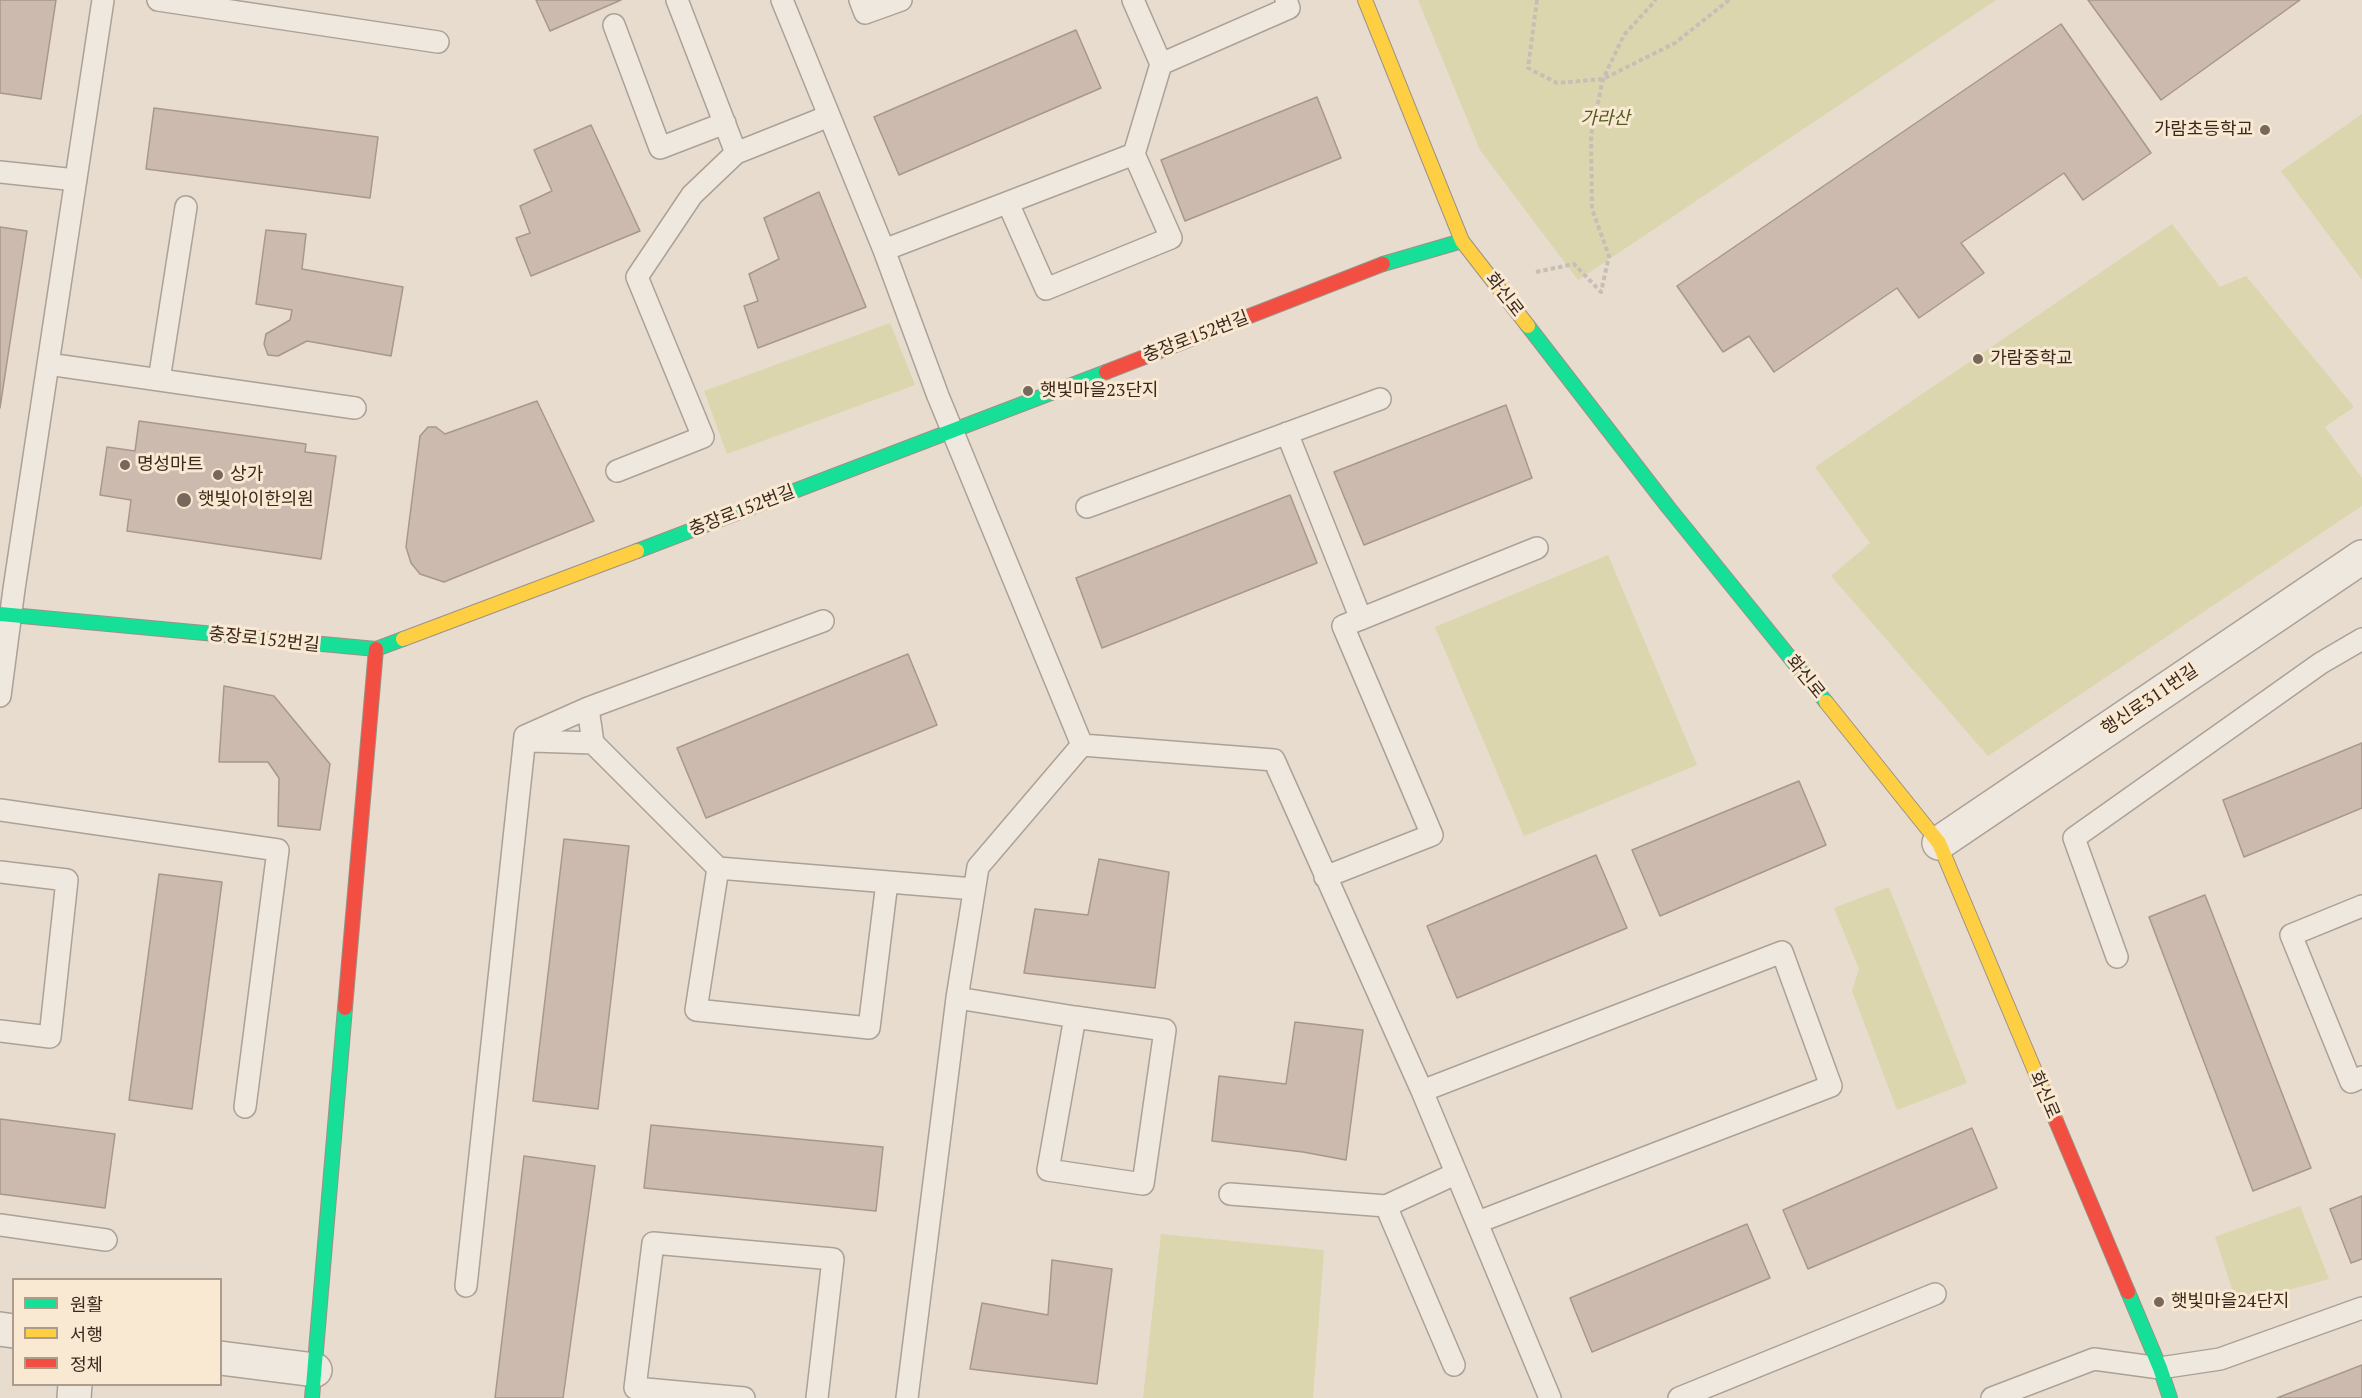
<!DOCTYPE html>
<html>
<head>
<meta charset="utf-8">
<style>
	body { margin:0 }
	#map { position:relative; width:2362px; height:1398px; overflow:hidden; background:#e7dccd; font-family:"PT Serif","Noto Sans KR",serif }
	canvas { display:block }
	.legend { position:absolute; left:12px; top:1278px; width:210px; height:108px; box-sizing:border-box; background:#f9e9d3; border:2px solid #ad9c8a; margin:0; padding:8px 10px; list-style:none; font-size:18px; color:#3c291d }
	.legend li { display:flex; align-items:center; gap:12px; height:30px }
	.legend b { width:30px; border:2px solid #ad9c8a }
</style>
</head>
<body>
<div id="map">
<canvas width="2362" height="1398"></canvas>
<ul class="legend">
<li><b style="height:8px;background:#16e098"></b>원활</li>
<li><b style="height:8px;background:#ffcf43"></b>서행</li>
<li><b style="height:8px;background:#f24e42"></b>정체</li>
</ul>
</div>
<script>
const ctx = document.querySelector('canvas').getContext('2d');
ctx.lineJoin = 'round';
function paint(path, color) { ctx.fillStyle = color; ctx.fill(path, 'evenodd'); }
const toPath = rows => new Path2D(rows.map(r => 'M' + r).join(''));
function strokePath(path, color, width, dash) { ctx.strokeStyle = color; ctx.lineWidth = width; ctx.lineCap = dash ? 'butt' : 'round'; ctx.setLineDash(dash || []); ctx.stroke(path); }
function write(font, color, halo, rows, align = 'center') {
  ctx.font = font + ' "PT Serif","Noto Sans KR",serif'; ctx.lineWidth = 6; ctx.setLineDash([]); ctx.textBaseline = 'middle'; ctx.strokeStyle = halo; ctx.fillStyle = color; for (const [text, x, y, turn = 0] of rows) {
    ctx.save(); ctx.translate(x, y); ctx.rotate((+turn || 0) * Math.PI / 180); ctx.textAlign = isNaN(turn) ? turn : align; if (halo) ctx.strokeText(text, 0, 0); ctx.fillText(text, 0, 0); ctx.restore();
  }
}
paint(toPath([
	[1418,0,1996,0,1578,280,1480,150],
	[2362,114,2362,280,2281,171],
	[2172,224,2220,287,2246,276,2354,407,2325,427,2362,478,2362,506,1988,756,1831,576,1870,543,1815,467],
	[890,323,915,385,727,454,704,391],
	[1608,555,1697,765,1524,836,1435,627],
	[1889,887,1967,1083,1897,1110,1852,991,1859,969,1834,908],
	[2300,1206,2329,1279,2237,1304,2215,1237],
	[1161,1234,1324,1250,1313,1398,1143,1398]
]), '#dbd6ae');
const building = toPath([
	[0,0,56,0,41,99,0,93,0,0],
	[536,0,621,0,550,31,536,0],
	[2088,0,2300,0,2161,100,2088,0],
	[2061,24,2151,153,2083,200,2064,173,1961,243,1984,273,1919,318,1897,288,1774,372,1749,336,1723,352,1677,286,2061,24],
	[1076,30,1101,88,899,175,874,117,1076,30],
	[1317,97,1341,158,1185,221,1161,160,1317,97],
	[154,108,378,137,370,198,146,169,154,108],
	[591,125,640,231,531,276,516,238,530,233,520,206,552,191,534,150,591,125],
	[819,192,866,307,758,348,744,306,758,301,749,274,779,259,764,218,819,192],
	[0,227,27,231,0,408,0,227],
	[266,230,306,234,302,269,403,287,391,356,307,341,278,356,268,355,264,344,266,334,290,320,292,310,256,304,266,230],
	[537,401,594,521,444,582,420,574,411,563,406,547,420,436,428,427,436,427,445,434,537,401],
	[1506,405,1532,478,1364,545,1334,472,1506,405],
	[139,421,306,444,305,452,336,456,321,559,127,531,131,500,100,495,107,447,135,451,139,421],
	[1290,495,1317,563,1102,648,1076,578,1290,495],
	[908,654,937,725,706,818,677,748,908,654],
	[224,686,274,696,330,764,320,830,278,826,279,778,268,762,219,762,224,686],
	[2362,743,2362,808,2244,857,2223,800,2362,743],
	[1799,781,1826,845,1660,916,1632,850,1799,781],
	[564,839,629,846,598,1109,533,1101,564,839],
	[1596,855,1627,928,1457,998,1427,926,1596,855],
	[1099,859,1169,872,1155,988,1024,973,1035,909,1088,915,1099,859],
	[159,874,222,882,192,1109,129,1100,159,874],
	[2205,895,2311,1168,2253,1191,2149,917,2205,895],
	[1295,1022,1363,1030,1346,1160,1303,1152,1212,1141,1219,1076,1286,1084,1295,1022],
	[0,1119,115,1134,105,1208,0,1194,0,1119],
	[651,1125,883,1147,876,1211,644,1188,651,1125],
	[1972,1128,1997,1188,1808,1269,1783,1210,1972,1128],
	[524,1156,595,1166,563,1398,495,1398,524,1156],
	[2362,1196,2362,1259,2351,1263,2330,1209,2362,1196],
	[1747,1224,1770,1278,1592,1352,1570,1298,1747,1224],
	[1052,1260,1112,1269,1097,1384,970,1369,982,1303,1048,1315,1052,1260],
	[2362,1365,2362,1398,2277,1398,2362,1365]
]);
paint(building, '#ccbaae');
strokePath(building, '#a8978c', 1.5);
const lane = toPath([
	[158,0,438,42],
	[677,0,736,153],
	[782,0,884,250,938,396,1082,745],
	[860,0,865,13,901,0],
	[614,25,660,148,725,123],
	[1161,64,1289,8,1286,0],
	[0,172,76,180],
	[1008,203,1046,289,1171,238,1134,154],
	[884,250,1134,154,1161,64,1133,0],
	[48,364,355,408],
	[159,380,186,207],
	[1287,433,1361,619],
	[617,471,703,437,637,277,692,195,736,153,829,116],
	[1087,507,1380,399],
	[0,696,14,589,103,0],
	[588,708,525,736,533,741,593,743],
	[1082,745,1274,760,1422,1091,1550,1398],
	[0,810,278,850,245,1107],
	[718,868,593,743,588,708,823,621],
	[0,872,67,880,50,1037,0,1031],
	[1325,877,1432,835,1343,626,1537,548],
	[887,882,869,1028,696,1010,718,868,974,889],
	[2362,906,2291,935,2351,1082,2362,1077],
	[2117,957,2074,838,2321,663,2362,639],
	[957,998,1075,1017,1048,1170,1143,1184,1165,1030,1075,1017],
	[1422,1091,1782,952,1831,1086,1478,1222],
	[1230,1194,1386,1206,1455,1174],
	[1386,1206,1454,1365],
	[0,1225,106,1240],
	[466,1286,525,736],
	[744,1398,635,1388,653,1243,833,1259,817,1398],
	[907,1398,957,998,978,867,1082,745],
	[1679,1398,1935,1294],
	[1992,1398,2094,1359,2160,1368,2220,1359,2362,1308]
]);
const street = toPath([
	[1939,843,2362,557],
	[0,1329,14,1331],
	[220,1358,315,1370],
	[74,1398,75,1384]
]);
const fast = toPath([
	[1383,264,1462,241],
	[1528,326,1668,507,1826,702],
	[637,551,1106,372],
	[0,614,376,649,403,639],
	[2128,1292,2160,1368,2170,1398],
	[312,1398,345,1008]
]);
const slow = toPath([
	[1365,0,1462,241,1528,326],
	[403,639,637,551],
	[1826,702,1939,843,2056,1121]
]);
const jam = toPath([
	[1106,372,1383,264],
	[345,1008,376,649],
	[2056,1121,2128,1292]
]);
strokePath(lane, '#aca196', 24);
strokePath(street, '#aca196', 36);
strokePath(fast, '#9c9186', 16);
strokePath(slow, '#9c9186', 16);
strokePath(jam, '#9c9186', 16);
strokePath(toPath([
	[1537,0,1528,68,1557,83,1603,79,1675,43,1729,0],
	[1536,272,1574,264,1601,292,1609,256,1592,209,1591,135,1603,79,1624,35,1656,0]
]), '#c7bfb6', 4, [4.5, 3]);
strokePath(lane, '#efe8df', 21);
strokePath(street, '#efe8df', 33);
strokePath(fast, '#16e098', 14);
strokePath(slow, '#ffcf43', 14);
strokePath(jam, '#f24e42', 14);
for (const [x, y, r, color] of [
	[2265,130,6,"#78685b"],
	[1978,359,6,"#78685b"],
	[1028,391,6,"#78685b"],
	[125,465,6,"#78685b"],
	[218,475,6,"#78685b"],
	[184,500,8,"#78685b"],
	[2159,1302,6,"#78685b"]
]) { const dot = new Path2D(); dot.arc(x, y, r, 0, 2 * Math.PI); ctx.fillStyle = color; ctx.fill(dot); strokePath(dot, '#f9e9d3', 2); }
write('italic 18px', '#535b21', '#f9e9d3', [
	["가라산",1605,119]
]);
write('18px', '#3c291d', '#f9e9d3', [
	["가람초등학교",2253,130,"right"],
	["가람중학교",1990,359],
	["햇빛마을23단지",1040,391],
	["명성마트",137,465],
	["상가",230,475],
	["햇빛아이한의원",198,500],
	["햇빛마을24단지",2171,1302]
], 'left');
write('18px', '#3c291d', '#f9e9d3', [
	["화신로",1504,295,52],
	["충장로152번길",1196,337,-21],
	["충장로152번길",742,511,-21],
	["충장로152번길",264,640,6],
	["화신로",1805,677,51],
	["행신로311번길",2150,700,-34],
	["화신로",2044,1095,67]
]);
</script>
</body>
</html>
